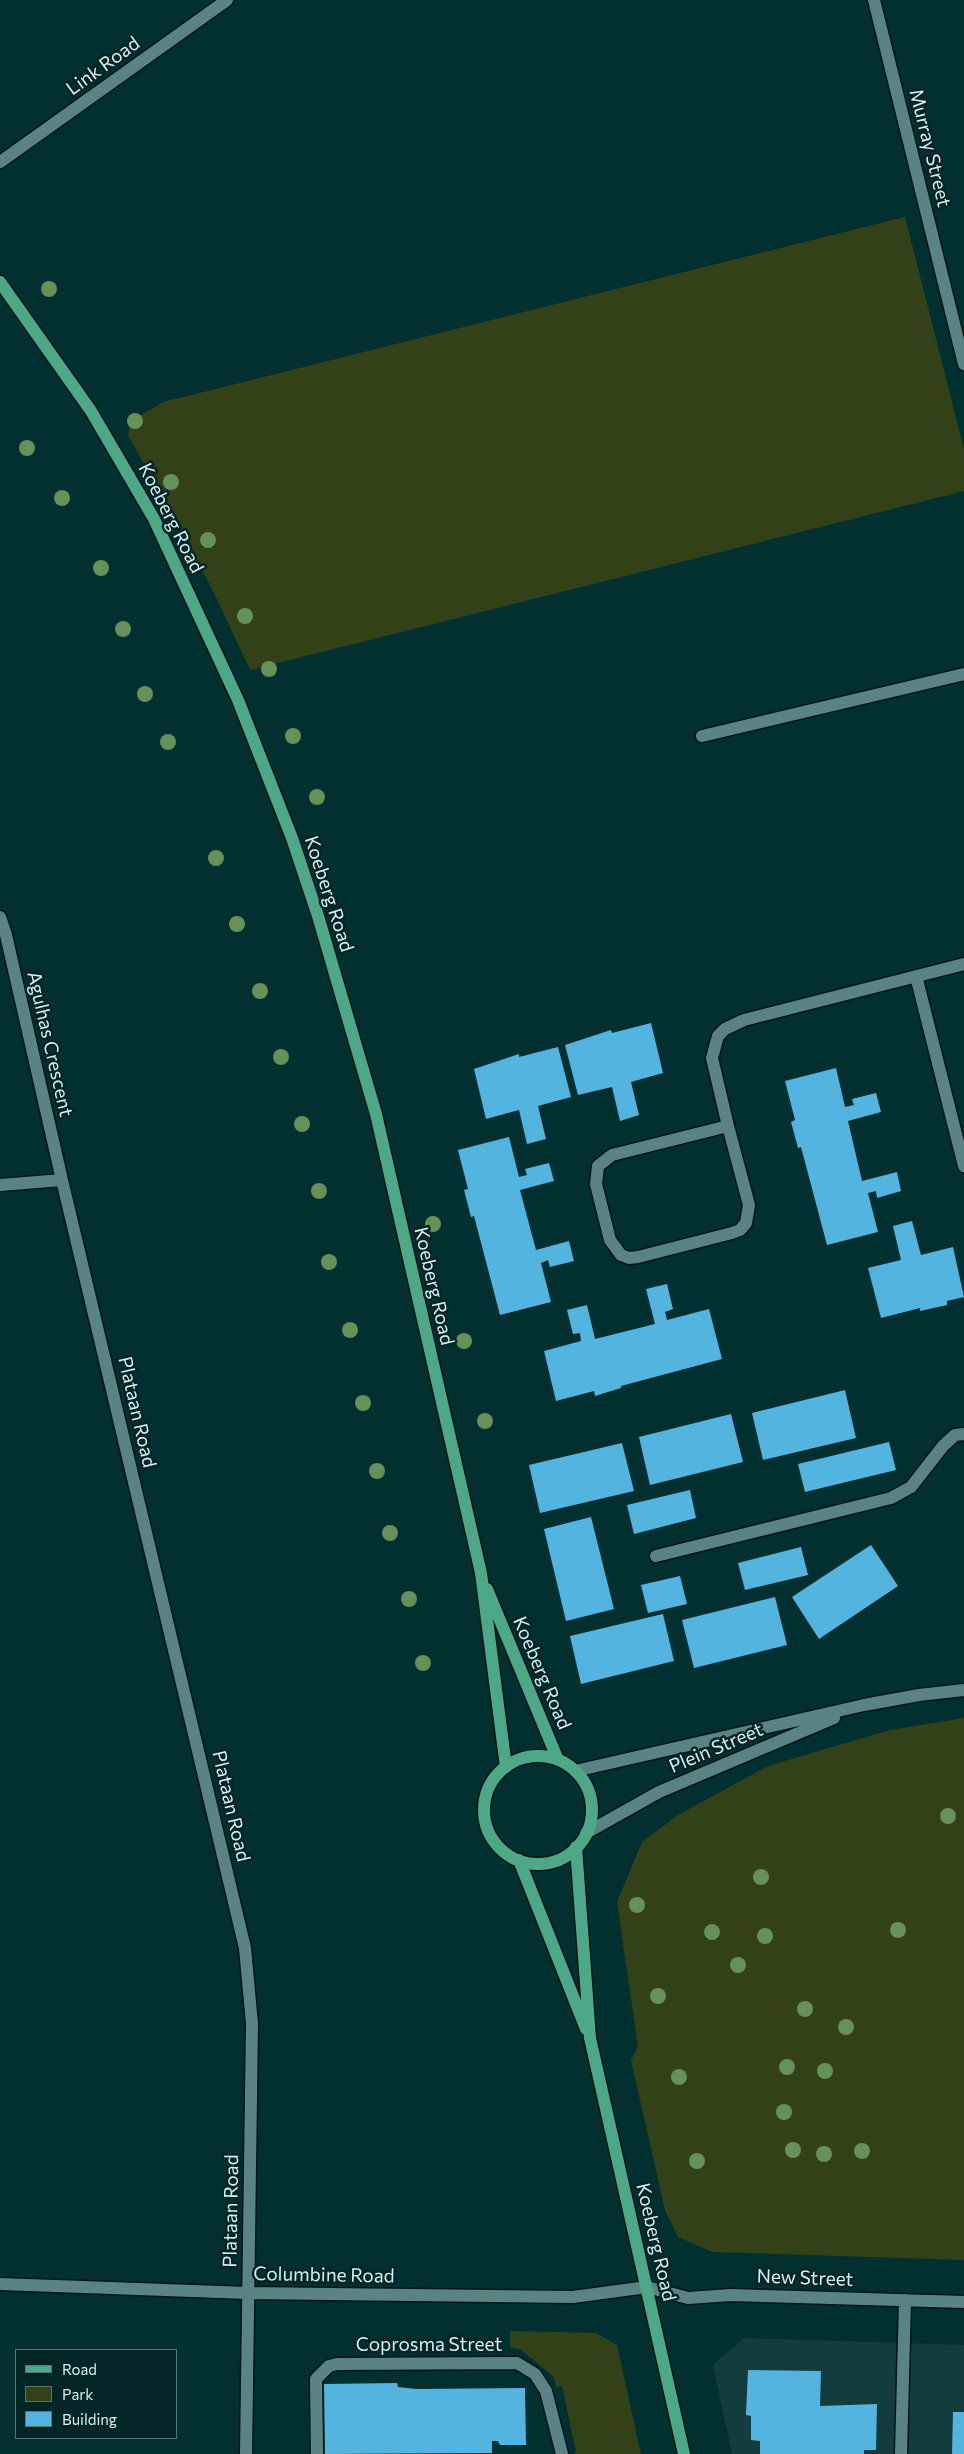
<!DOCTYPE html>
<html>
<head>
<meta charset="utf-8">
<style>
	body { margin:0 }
	#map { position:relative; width:964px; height:2454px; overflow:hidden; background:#023031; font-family:Commissioner,sans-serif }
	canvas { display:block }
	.legend { position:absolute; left:15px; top:2349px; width:162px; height:90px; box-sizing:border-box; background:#042525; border:1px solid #597676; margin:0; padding:6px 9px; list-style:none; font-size:15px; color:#d9efef }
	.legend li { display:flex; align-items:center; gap:10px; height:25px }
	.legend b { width:25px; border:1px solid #597676 }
</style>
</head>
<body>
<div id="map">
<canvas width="964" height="2454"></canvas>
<ul class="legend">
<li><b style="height:6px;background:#4da888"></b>Road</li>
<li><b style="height:14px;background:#324117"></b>Park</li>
<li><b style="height:14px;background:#54b4e0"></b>Building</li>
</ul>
</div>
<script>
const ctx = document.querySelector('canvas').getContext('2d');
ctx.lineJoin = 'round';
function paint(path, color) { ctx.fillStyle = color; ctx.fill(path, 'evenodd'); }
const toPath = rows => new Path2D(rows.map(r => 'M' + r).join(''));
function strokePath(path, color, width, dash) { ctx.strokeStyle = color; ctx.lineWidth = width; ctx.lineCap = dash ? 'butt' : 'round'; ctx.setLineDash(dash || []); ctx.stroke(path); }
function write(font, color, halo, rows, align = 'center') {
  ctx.font = font + ' Commissioner,sans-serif'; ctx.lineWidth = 5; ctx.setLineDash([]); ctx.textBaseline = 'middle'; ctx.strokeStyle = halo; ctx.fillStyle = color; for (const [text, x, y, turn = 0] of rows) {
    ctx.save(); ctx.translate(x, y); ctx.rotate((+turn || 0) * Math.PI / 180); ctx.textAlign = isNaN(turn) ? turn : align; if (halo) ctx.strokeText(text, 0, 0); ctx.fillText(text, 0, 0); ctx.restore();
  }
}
paint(toPath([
	[744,2338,964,2345,964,2454,732,2454,713,2365]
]), '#133d3d');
paint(toPath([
	[905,217,964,449,964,491,250,670,215,595,180,527,128,436,130,422,163,402],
	[964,1718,964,2260,712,2252,678,2237,665,2210,631,2060,638,2047,617,1902,642,1842,678,1815,768,1766,890,1730],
	[510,2331,596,2333,617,2345,641,2454,574,2454,576,2452,562,2386,556,2387,554,2377,520,2349,510,2348]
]), '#324117');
paint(toPath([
	[651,1023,663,1073,631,1082,639,1115,620,1121,612,1087,578,1095,565,1045,611,1030,612,1033],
	[558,1047,571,1097,538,1106,546,1139,527,1144,519,1110,486,1119,474,1069,519,1054,519,1057],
	[836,1068,845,1107,854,1105,852,1099,876,1093,881,1112,848,1121,862,1181,897,1172,901,1191,877,1198,876,1191,868,1193,878,1232,827,1245,801,1147,798,1148,791,1122,795,1120,785,1081],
	[509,1137,519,1177,527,1175,525,1169,549,1163,554,1181,520,1190,536,1250,569,1241,574,1261,550,1267,548,1260,541,1263,551,1302,500,1315,474,1216,471,1217,464,1190,468,1189,458,1150],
	[912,1221,921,1255,953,1247,964,1297,947,1301,947,1305,920,1311,920,1308,881,1318,868,1268,901,1260,893,1226],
	[667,1284,673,1309,665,1312,667,1320,709,1309,722,1359,621,1386,621,1388,595,1396,594,1391,556,1401,544,1351,581,1341,580,1333,573,1334,567,1310,587,1305,595,1339,655,1324,646,1289],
	[845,1390,856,1438,763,1460,752,1413],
	[731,1414,743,1462,650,1485,639,1437],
	[889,1442,896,1470,805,1492,798,1464],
	[622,1443,634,1491,540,1513,529,1465],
	[690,1490,696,1518,634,1534,627,1505],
	[591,1517,614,1609,566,1621,544,1529],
	[871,1545,898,1586,819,1639,792,1597],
	[801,1547,808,1575,745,1590,738,1563],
	[680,1576,687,1604,648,1613,641,1585],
	[775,1597,787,1645,694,1668,682,1620],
	[663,1614,674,1661,581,1684,570,1636],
	[748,2370,821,2371,820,2406,877,2404,876,2450,864,2450,864,2454,760,2454,760,2441,751,2440,751,2416,746,2415],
	[397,2383,398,2387,416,2389,525,2388,526,2445,500,2445,498,2441,492,2441,492,2453,325,2454,324,2384],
	[953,2412,964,2412,964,2454,952,2454]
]), '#54b4e0');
const minor = toPath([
	[874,0,964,364],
	[0,162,227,0],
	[702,736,964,674],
	[0,917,6,935,62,1180,245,1948,252,2024,246,2454],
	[916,976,964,1166],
	[728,1126,749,1205,746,1223,740,1230,732,1233,638,1257,629,1258,621,1255,610,1240,596,1184,598,1166,612,1155,728,1126],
	[728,1126,712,1058,718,1036,725,1029,744,1020,964,964],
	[0,1185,62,1180],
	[656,1556,891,1498,911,1487,943,1446,955,1435,964,1434],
	[575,1771,864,1705,919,1695,964,1690],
	[586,1833,659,1792,834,1718],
	[0,2284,248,2293,573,2297,647,2287,688,2298,731,2295,964,2302],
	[317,2454,316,2379,329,2366,337,2364,517,2363,535,2374,546,2391,562,2454],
	[901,2454,905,2300]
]);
const major = toPath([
	[0,282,91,411,154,519,238,700,292,838,318,916,376,1114,481,1573,506,1767],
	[487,1589,558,1760],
	'484 1810a54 54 0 1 1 108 0a54 54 0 1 1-108 0Z',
	[576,1847,590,2038,684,2454],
	[519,1860,586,2029]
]);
strokePath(minor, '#021616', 15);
strokePath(major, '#021616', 15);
strokePath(minor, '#5a8484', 12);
strokePath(major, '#4da888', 12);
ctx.fillStyle = '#669158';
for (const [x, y] of [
	[49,289],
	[135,421],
	[27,448],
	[171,482],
	[62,498],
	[208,540],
	[101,568],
	[245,616],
	[123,629],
	[269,669],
	[145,694],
	[293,736],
	[168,742],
	[317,797],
	[216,858],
	[237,924],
	[260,991],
	[281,1057],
	[302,1124],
	[319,1191],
	[433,1224],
	[329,1262],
	[350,1330],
	[464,1341],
	[363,1403],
	[485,1421],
	[377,1471],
	[390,1533],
	[409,1599],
	[423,1663],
	[948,1816],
	[761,1877],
	[637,1905],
	[898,1930],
	[712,1932],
	[765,1936],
	[738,1965],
	[658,1996],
	[805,2009],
	[846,2027],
	[787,2067],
	[825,2071],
	[679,2077],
	[784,2112],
	[793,2150],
	[862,2151],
	[824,2154],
	[697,2161]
]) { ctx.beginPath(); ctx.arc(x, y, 8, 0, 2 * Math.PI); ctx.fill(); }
write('19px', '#d9efef', '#042525', [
	["Link Road",103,66,-36],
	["Murray Street",930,148,76],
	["Koeberg Road",171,518,63],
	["Koeberg Road",329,894,72],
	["Agulhas Crescent",50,1044,77],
	["Koeberg Road",434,1286,77],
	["Plataan Road",137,1412,77],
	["Koeberg Road",542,1673,67],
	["Plein Street",716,1748,-23],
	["Plataan Road",231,1806,77],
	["Plataan Road",231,2211,-89],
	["Koeberg Road",656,2242,77],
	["Columbine Road",324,2275,1],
	["New Street",805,2278,2],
	["Coprosma Street",429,2345]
]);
</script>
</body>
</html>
